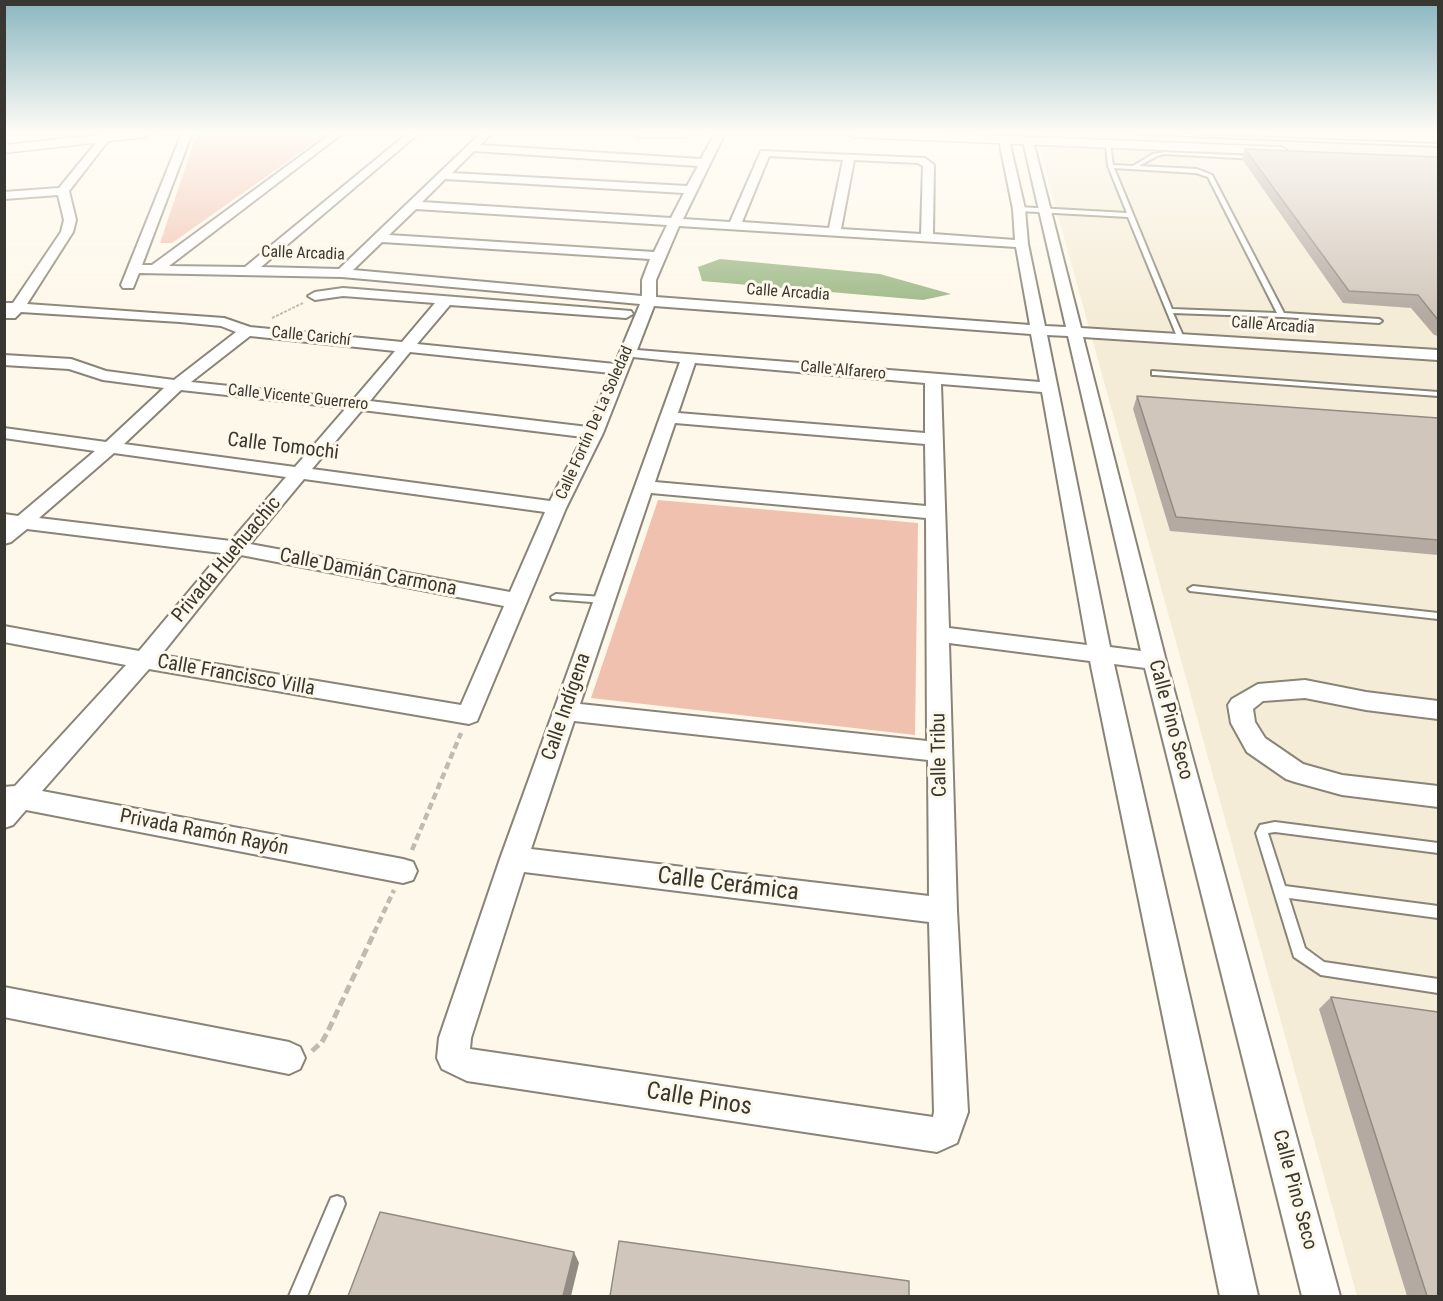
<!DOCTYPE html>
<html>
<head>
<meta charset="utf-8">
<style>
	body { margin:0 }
	#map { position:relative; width:1443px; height:1301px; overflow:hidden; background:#fef8ea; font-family:"Roboto Condensed",sans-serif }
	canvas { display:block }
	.frame { position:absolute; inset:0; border:6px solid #393731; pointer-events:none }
</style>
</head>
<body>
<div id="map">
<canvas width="1443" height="1301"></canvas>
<div class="frame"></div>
</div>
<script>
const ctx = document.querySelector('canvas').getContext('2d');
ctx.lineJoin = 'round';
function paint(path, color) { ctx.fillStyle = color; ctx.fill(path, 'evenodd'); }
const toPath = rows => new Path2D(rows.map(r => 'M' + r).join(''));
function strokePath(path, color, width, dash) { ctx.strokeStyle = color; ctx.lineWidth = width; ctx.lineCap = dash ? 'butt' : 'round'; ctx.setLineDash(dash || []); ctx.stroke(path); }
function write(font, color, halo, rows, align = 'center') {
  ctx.font = font + ' "Roboto Condensed",sans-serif'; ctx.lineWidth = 6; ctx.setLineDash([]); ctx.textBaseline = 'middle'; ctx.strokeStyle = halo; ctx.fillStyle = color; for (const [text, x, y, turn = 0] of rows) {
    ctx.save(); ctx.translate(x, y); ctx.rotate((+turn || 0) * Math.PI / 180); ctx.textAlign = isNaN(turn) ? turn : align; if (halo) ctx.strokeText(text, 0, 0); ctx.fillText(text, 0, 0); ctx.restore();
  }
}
paint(toPath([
	[982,133,1438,133,1438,1296,1357,1296,1036,136]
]), '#f5ecd7');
paint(toPath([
	[197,133,328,133,172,243,160,243],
	[658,500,918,523,915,735,591,698]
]), '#f0c1af');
paint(toPath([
	[720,259,880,274,951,294,923,300,702,281,698,267]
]), '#9cb886');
const service = toPath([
	[1136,133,1438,144,1438,146,1138,134,1136,133],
	[1108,143,1110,144,1113,165,1133,166,1153,154,1164,152,1258,156,1256,159,1164,154,1157,156,1139,166,1197,169,1212,175,1284,313,1379,319,1382,321,1379,323,1282,317,1173,313,1184,338,1178,339,1128,217,1019,211,1016,209,1019,207,1127,213,1108,166,1106,144,1108,143],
	[1114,168,1196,173,1208,177,1277,313,1172,309,1114,168],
	[1152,371,1438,392,1438,396,1155,375,1152,375,1152,371],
	[1193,586,1438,613,1438,619,1190,591,1188,589,1193,586],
	[556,594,604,597,609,600,604,603,552,599,551,597,556,594],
	[1275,822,1438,843,1438,853,1275,832,1268,833,1285,886,1438,906,1438,918,1289,898,1305,948,1324,962,1438,979,1438,993,1321,975,1294,957,1256,833,1260,825,1275,822],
	[337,1196,343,1198,345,1204,307,1296,289,1296,331,1198,337,1196]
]);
const minor = toPath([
	[104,133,114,133,69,191,76,220,73,232,27,304,224,318,250,327,402,342,435,303,343,296,315,300,308,296,315,292,343,288,631,311,633,314,626,318,450,305,417,344,615,364,640,304,342,277,139,273,133,288,123,288,121,285,182,133,192,133,142,265,152,265,332,133,343,133,169,266,245,267,408,133,419,133,261,267,339,269,481,133,492,133,480,145,701,159,715,133,725,133,683,219,730,222,761,151,925,158,934,165,933,234,1015,240,1013,209,999,140,1004,137,1009,140,1025,209,1028,244,1045,326,1066,327,1023,141,1028,138,1033,141,1081,328,1438,350,1438,360,1083,337,1166,661,1340,1296,1302,1296,1145,668,1114,664,1258,1296,1220,1296,1090,661,949,643,957,911,968,1112,957,1143,937,1152,467,1081,442,1069,437,1058,439,1038,500,859,680,362,633,357,603,433,566,508,477,721,469,724,149,669,42,791,403,859,413,862,417,871,413,880,403,883,26,810,13,825,4,828,4,787,15,786,126,665,4,642,4,626,139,651,221,553,27,529,11,542,4,544,4,514,18,516,95,451,4,438,4,428,106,442,164,388,103,380,69,369,4,365,4,355,71,359,106,371,174,380,236,332,221,326,180,322,21,312,15,318,4,318,4,303,13,303,61,232,64,220,58,195,4,199,4,192,59,188,104,133],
	[474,151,698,166,687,186,452,173,474,151],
	[769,156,843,160,829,228,742,222,769,156],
	[854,160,918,163,923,166,921,234,841,229,854,160],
	[445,179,684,193,671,218,422,202,445,179],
	[416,209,667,225,654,252,389,235,416,209],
	[679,226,1016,247,1030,325,656,297,656,280,679,226],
	[382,242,650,259,642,280,642,296,353,270,382,242],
	[654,306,1031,334,1040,382,637,350,654,306],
	[1047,335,1068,336,1141,651,1110,647,1047,335],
	[250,336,395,351,354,399,191,382,250,336],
	[410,352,611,373,588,427,370,401,410,352],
	[695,363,925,383,925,433,678,413,695,363],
	[941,384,1042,392,1087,645,949,628,941,384],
	[181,390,346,408,295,467,124,444,181,390],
	[362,410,583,437,550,501,312,469,362,410],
	[675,423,925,444,926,506,655,482,675,423],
	[114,453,286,477,231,541,39,518,114,453],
	[304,479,545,512,510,592,250,544,304,479],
	[651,493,926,518,927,741,580,704,651,493],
	[241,555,504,606,461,705,161,655,241,555],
	[574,721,928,760,929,896,531,849,574,721],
	[524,872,929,922,934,1112,933,1117,470,1049,471,1038,524,872],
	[1305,680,1366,692,1438,701,1438,719,1366,710,1305,698,1263,701,1253,709,1255,722,1265,738,1303,764,1342,775,1438,786,1438,807,1342,795,1295,782,1286,779,1247,752,1231,723,1228,705,1232,699,1258,684,1305,680],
	[4,987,289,1042,300,1047,305,1058,300,1069,289,1074,4,1017,4,987]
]);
const tertiary = toPath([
	[116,133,152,133,146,137,4,153,4,145,116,133],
	[633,133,691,133,685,137,639,137,633,133],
	[846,133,933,133,1282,147,1288,151,1282,155,852,137,846,133]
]);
strokePath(service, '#898477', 4);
strokePath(minor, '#898477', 4);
strokePath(tertiary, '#898477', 3);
strokePath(toPath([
	[272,318,303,303]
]), '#c0bbb0', 2, [3, 1.5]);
strokePath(toPath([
	[412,850,461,733],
	[374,933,394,890]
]), '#c0bbb0', 4.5, [7, 4]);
strokePath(toPath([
	[312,1051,322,1042,328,1031,375,931]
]), '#c0bbb0', 5, [9, 4.5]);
paint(service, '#fff');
paint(minor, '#fff');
paint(tertiary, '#fff');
paint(toPath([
	[1245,149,1438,157,1438,336,1434,335,1411,308,1343,303,1242,159],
	[1137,396,1438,418,1438,555,1170,531,1133,409],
	[1331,997,1438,1296,1407,1296,1319,1009]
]), '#b4aaa1');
paint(toPath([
	[574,1252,579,1263,571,1296,563,1296]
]), '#928b83');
const building = toPath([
	[1245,149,1438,157,1438,320,1418,295,1349,291,1245,149],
	[1137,396,1438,418,1438,540,1176,517,1137,396],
	[1331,997,1438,1012,1438,1296,1427,1296,1331,997],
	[380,1212,574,1252,563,1296,348,1296,380,1212],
	[619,1241,909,1281,909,1296,610,1296,619,1241]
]);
paint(building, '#d1c6bb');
strokePath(building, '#928b83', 1.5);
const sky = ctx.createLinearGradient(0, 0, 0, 315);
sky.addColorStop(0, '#89b6c1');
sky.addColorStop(0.42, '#fffcf6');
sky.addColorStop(1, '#fffcf600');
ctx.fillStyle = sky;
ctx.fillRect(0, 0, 1443, 315);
write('16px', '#393731', '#fef8ea', [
	["Calle Arcadia",303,254,2],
	["Calle Arcadia",788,293,4],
	["Calle Arcadia",1273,326,4],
	["Calle Carichí",311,337,6],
	["Calle Alfarero",843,371,5],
	["Calle Vicente Guerrero",298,398,6],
	["Calle Fortín De La Soledad",595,423,-66]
]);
write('20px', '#393731', '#fef8ea', [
	["Calle Tomochi",283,447,7],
	["Privada Huehuachic",227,560,-50],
	["Calle Damián Carmona",368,573,11],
	["Calle Francisco Villa",236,676,10],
	["Calle Indígena",567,707,-71],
	["Calle Pino Seco",1170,720,75],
	["Calle Tribu",940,755,-91],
	["Privada Ramón Rayón",204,833,11],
	["Calle Pino Seco",1294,1190,75]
]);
write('24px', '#393731', '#fef8ea', [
	["Calle Cerámica",728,885,7],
	["Calle Pinos",699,1100,9]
]);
</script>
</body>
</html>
